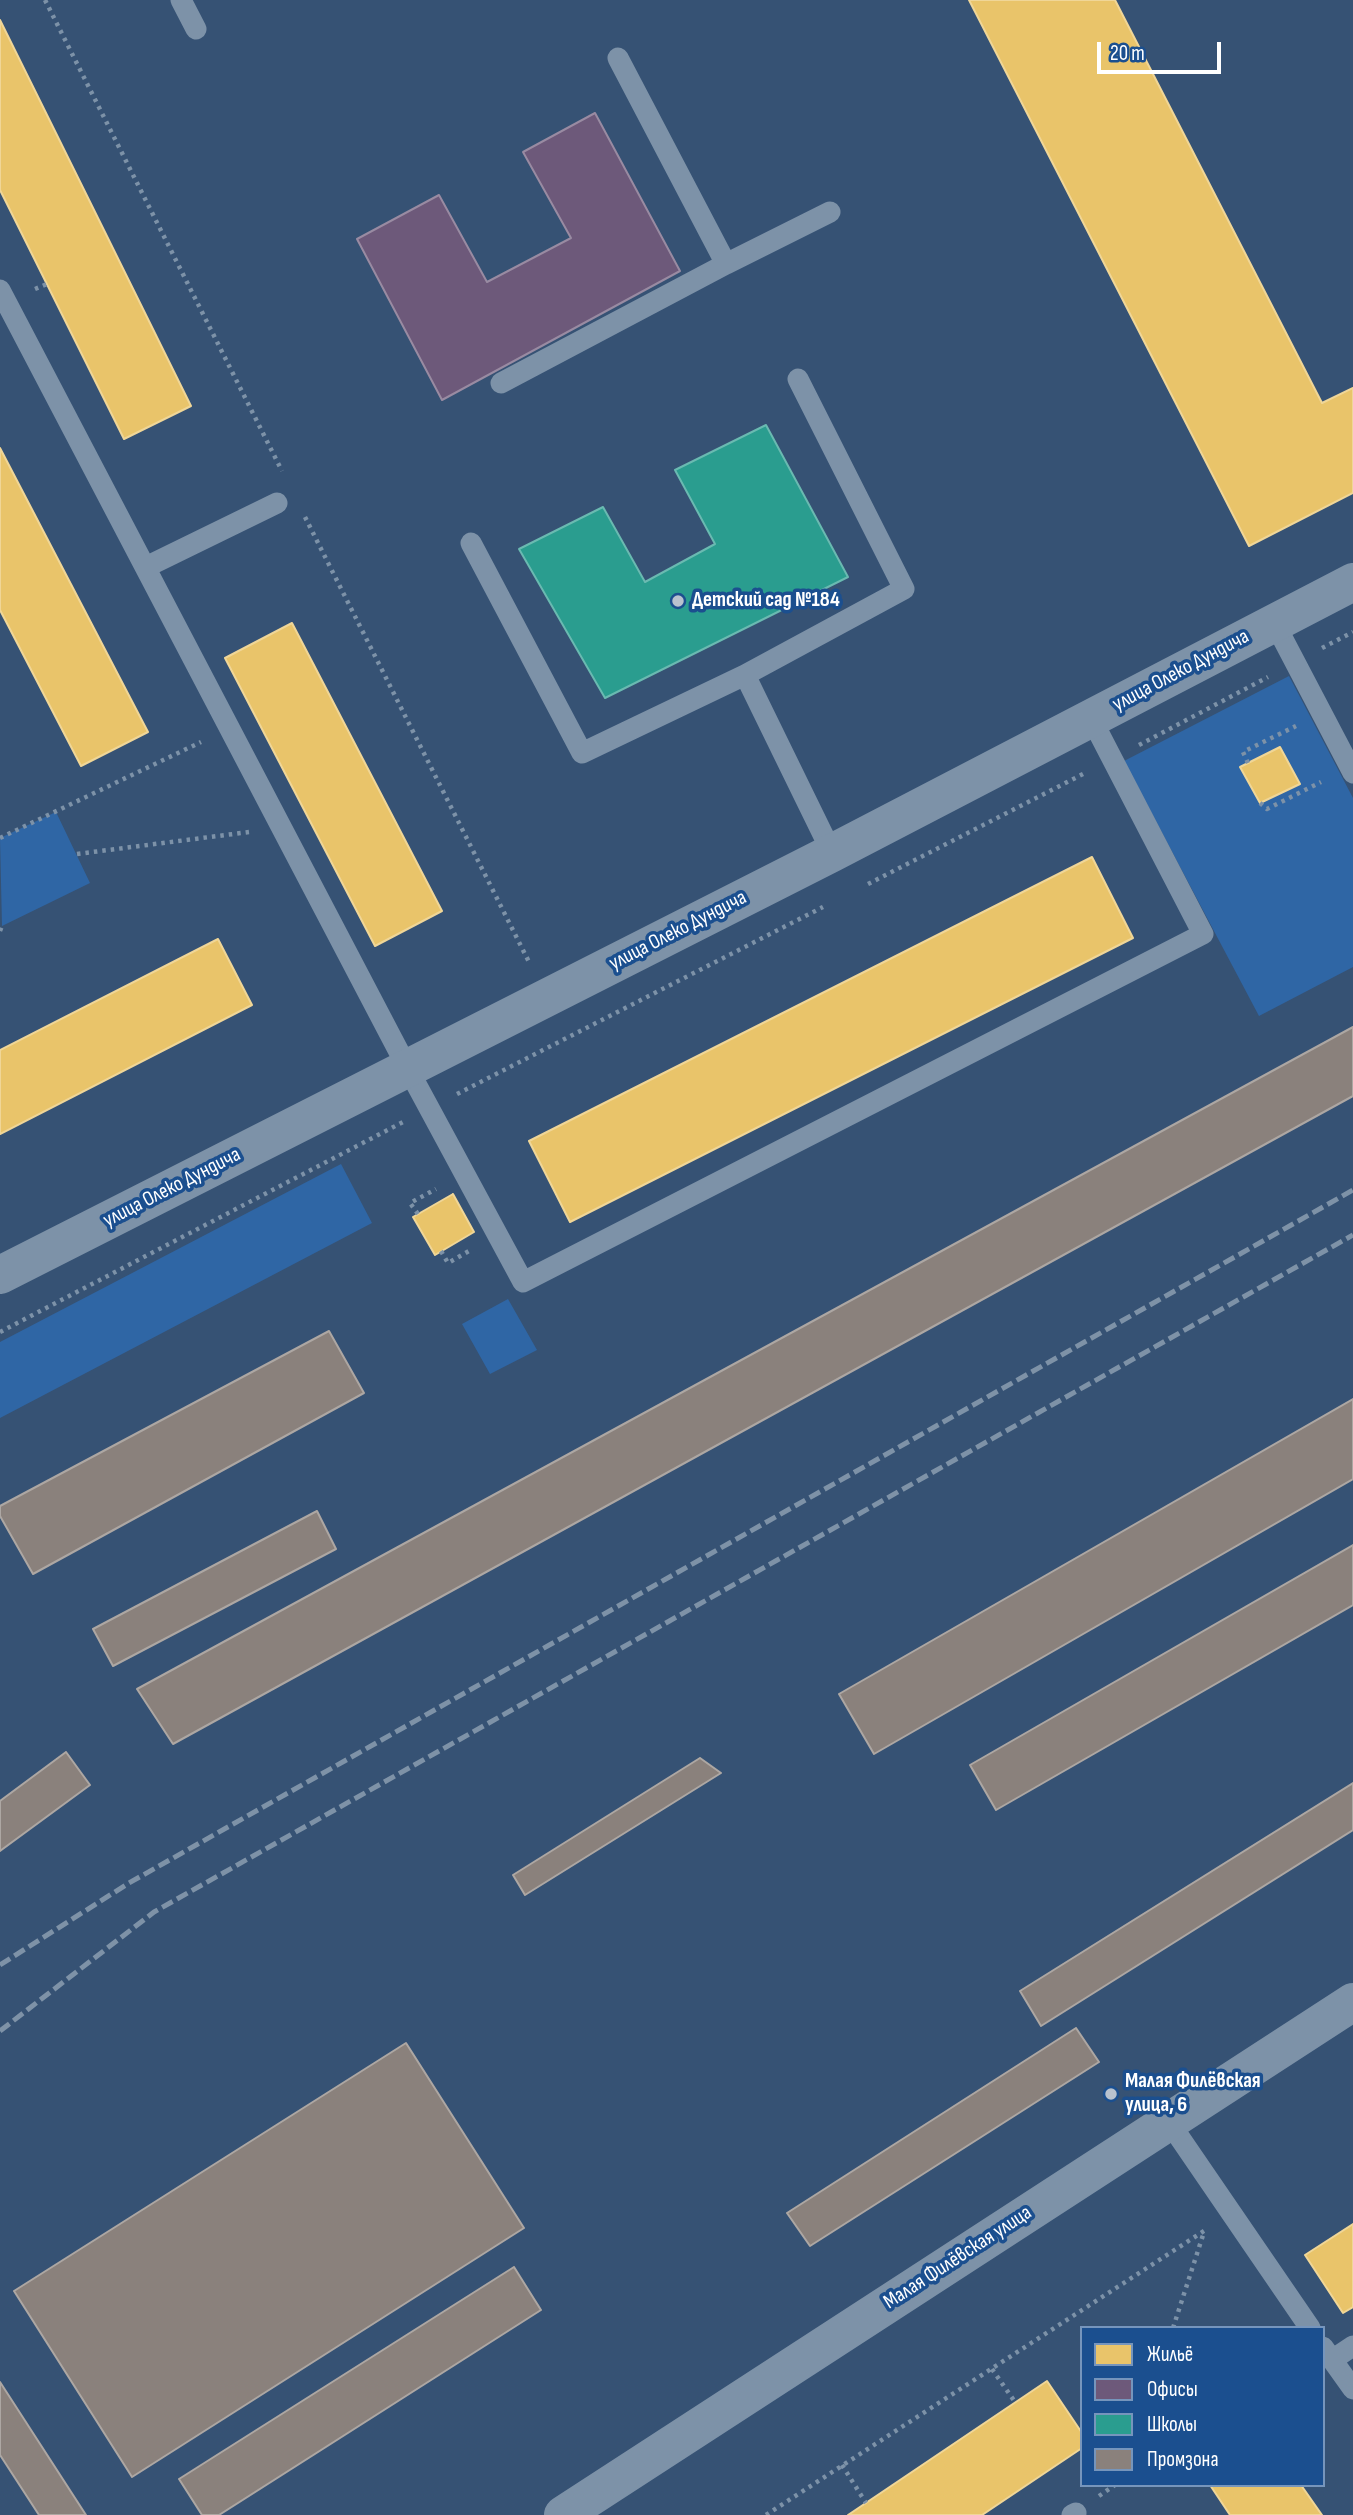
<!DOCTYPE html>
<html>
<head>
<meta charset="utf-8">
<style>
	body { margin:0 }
	#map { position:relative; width:1353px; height:2515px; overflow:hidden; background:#365274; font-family:"Sofia Sans Condensed",sans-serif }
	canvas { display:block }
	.legend { position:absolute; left:1080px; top:2326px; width:245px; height:161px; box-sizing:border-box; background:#1b4f8f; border:2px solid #7695bc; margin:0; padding:9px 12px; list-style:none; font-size:21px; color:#fff }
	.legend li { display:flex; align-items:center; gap:14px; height:35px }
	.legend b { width:35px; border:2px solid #7695bc }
	.scale { position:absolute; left:1097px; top:42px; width:124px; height:32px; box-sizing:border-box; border:4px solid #fff; border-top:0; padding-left:9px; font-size:21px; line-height:24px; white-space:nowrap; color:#fff; -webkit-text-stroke:5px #1b4f8f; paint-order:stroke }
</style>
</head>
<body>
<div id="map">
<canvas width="1353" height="2515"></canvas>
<ul class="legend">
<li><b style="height:19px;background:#e9c46a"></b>Жильё</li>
<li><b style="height:19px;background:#6d597a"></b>Офисы</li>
<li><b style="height:19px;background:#2a9d8f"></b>Школы</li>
<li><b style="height:19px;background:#8a817c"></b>Промзона</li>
</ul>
<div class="scale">20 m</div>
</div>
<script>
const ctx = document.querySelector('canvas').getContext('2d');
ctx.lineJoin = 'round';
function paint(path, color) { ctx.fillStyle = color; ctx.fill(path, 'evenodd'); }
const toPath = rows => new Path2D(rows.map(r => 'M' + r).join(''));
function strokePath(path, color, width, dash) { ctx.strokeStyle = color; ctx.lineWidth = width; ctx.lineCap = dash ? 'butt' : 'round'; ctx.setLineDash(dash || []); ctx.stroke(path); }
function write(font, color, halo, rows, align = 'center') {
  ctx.font = font + ' "Sofia Sans Condensed",sans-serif'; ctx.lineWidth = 7; ctx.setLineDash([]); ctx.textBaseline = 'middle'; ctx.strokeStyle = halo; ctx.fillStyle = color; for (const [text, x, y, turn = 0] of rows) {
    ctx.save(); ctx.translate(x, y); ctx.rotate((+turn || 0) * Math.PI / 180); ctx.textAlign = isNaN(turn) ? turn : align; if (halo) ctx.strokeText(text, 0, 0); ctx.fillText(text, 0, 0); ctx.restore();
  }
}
paint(toPath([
	[1289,676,1353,798,1353,967,1259,1016,1124,761],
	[56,812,90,883,2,926,0,838],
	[341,1164,372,1223,0,1418,0,1342],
	[508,1299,537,1350,490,1374,462,1324]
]), '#2f66a5');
const homes = toPath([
	[969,0,1115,0,1322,403,1353,388,1353,493,1249,546,969,0],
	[0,20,191,406,124,439,0,190,0,20],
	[0,448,148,732,81,766,0,610,0,448],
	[292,623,442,911,375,946,225,658,292,623],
	[1280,747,1300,784,1260,803,1240,767,1280,747],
	[1092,857,1133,938,570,1222,529,1141,1092,857],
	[218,939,252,1005,0,1134,0,1050,218,939],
	[453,1194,474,1232,435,1255,413,1217,453,1194],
	[1353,2224,1353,2307,1343,2313,1305,2255,1353,2224],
	[1047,2381,1082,2433,1082,2448,982,2515,848,2515,1047,2381],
	[1210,2485,1301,2485,1322,2515,1230,2515,1210,2485]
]);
paint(homes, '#e9c46a');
strokePath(homes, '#f0d697', 2);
const offices = toPath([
	[595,113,680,271,442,400,357,239,439,195,487,282,571,238,523,152,595,113]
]);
paint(offices, '#6d597a');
strokePath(offices, '#998ba2', 2);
const schools = toPath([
	[766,425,848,577,605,698,519,549,603,507,645,582,715,544,675,470,766,425]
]);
paint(schools, '#2a9d8f');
strokePath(schools, '#6abab1', 2);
const industry = toPath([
	[1353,1027,1353,1096,173,1744,137,1689,1353,1027],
	[329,1331,364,1393,33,1574,0,1516,0,1506,329,1331],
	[1353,1399,1353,1479,874,1754,839,1694,1353,1399],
	[317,1511,336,1549,113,1666,93,1629,317,1511],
	[1353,1545,1353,1605,996,1810,970,1765,1353,1545],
	[66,1752,90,1785,0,1851,0,1801,66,1752],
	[700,1758,721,1773,525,1895,513,1875,700,1758],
	[1353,1783,1353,1830,1041,2026,1020,1991,1353,1783],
	[1076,2028,1099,2062,810,2246,787,2213,1076,2028],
	[406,2043,524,2228,132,2477,14,2291,406,2043],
	[514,2267,541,2310,219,2515,202,2515,179,2479,514,2267],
	[0,2382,86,2515,39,2515,0,2455,0,2382]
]);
paint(industry, '#8a817c');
strokePath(industry, '#ada7a3', 2);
strokePath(toPath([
	[45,0,282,471],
	[35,289,47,284],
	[305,517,529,962],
	[1322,648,1353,632],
	[1139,745,1268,677],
	[1248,763,1243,752,1296,726],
	[1260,803,1267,809,1321,782],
	[0,838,201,742],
	[77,854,249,832],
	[868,884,1085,773],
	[0,931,2,926],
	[457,1094,823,907],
	[418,1214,410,1203,436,1189],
	[441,1251,448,1263,469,1251],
	[0,1332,403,1122],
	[1173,2328,1204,2232],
	[992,2369,1015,2402],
	[842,2465,866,2503],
	[1099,2496,1115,2485],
	[766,2515,1207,2229]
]), '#7d92a8', 4.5, [3.5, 5]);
strokePath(toPath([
	[181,0,196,29],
	[618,58,726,264,830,212],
	[0,290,408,1069,523,1282,1203,934,1091,718],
	[501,383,726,264],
	[471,543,582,753,745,675,904,589,798,379],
	[146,567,277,503],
	[1274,622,1353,773],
	[745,675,832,853],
	[1169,2122,1310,2328],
	[1323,2347,1353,2389],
	[1332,2360,1353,2346],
	[1072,2515,1076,2513]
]), '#7d92a8', 21);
strokePath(toPath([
	[0,1275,832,853,1353,582]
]), '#7d92a8', 38);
strokePath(toPath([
	[563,2515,1353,2002]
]), '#7d92a8', 38);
strokePath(toPath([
	[0,1965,129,1883,1353,1190],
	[0,2031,154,1912,1353,1235]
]), '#7e92a7', 5, [12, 5]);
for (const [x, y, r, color] of [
	[678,601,7,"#b9c2ce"],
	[1111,2094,7,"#b9c2ce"]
]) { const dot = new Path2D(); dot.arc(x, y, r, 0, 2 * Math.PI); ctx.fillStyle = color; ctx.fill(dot); strokePath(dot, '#1b4f8f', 2.5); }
write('bold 21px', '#fff', '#1b4f8f', [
	["Детский сад №184",692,601],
	["Малая Филёвская",1125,2082],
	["улица, 6",1125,2106]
], 'left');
write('21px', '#fff', '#1b4f8f', [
	["улица Олеко Дундича",1181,671,-28],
	["улица Олеко Дундича",678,931,-27],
	["улица Олеко Дундича",172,1188,-27],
	["Малая Филёвская улица",958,2258,-33]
]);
</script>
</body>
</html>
